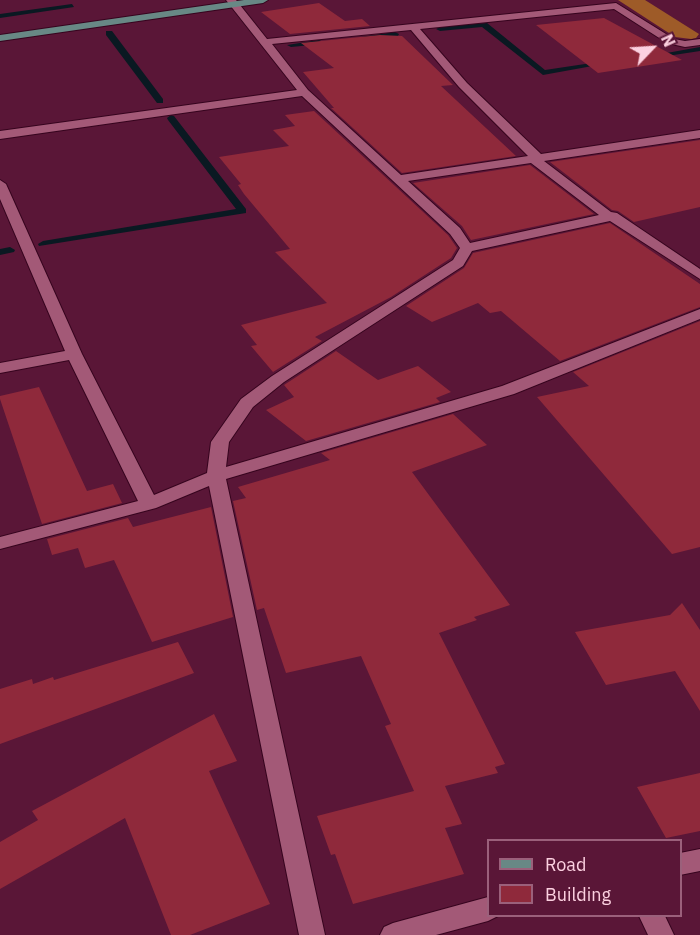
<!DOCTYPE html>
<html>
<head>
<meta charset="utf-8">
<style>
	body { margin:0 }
	#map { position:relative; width:700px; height:935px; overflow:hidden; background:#5a1637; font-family:"IBM Plex Sans",sans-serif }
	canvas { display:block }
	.legend { position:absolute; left:487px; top:839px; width:195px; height:78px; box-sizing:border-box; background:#5a1637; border:2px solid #9b607b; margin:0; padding:8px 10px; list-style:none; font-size:18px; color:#fcd0e0 }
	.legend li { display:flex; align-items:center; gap:12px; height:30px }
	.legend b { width:30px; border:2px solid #9b607b }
	.north { position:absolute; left:622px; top:18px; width:60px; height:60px; -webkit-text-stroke:4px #5a1637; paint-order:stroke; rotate:65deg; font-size:16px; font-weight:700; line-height:24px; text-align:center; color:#fcd0e0 }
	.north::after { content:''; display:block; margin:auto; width:21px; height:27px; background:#fcd0e0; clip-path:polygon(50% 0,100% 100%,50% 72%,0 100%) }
</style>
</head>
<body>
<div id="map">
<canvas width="700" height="935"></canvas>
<ul class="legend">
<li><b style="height:8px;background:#688885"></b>Road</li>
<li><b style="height:16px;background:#8f293b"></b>Building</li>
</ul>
<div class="north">N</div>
</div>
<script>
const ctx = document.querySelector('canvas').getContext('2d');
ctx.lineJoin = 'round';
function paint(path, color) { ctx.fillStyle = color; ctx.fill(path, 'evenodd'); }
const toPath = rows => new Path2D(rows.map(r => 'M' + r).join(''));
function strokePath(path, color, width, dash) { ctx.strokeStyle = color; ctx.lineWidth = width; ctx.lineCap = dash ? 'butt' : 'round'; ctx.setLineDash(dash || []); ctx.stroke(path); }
paint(toPath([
	[618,0,645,0,699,34,696,38,691,39,675,37]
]), '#9e5b28');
paint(toPath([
	[72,4,74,7,0,18,0,14,72,4],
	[487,23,545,70,605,61,609,63,543,75,482,27,440,31,436,29,440,27,487,23],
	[106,31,112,31,163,99,163,103,157,103,106,35,106,31],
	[395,32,399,34,398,36,365,39,361,37,395,32],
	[319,40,323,42,322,44,291,47,287,45,319,40],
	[700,47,700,51,654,58,650,56,700,47],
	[171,115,174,116,246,209,246,213,39,246,38,244,43,241,236,209,168,120,167,118,171,115],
	[10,247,15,250,14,252,0,255,0,249,10,247]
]), '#0a1922');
paint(toPath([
	[319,3,345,21,362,19,370,26,290,34,261,12],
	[604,18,682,60,598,73,536,25],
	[380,35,402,36,453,85,441,86,516,156,402,173,331,108,334,108,303,72,334,68,301,43],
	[314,111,448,235,457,248,451,258,391,297,315,337,322,341,273,372,251,346,257,345,241,325,327,303,275,252,290,249,244,194,238,185,241,184,219,157,289,146,273,130,295,126,285,115],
	[700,140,700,207,634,222,618,211,612,210,550,162],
	[530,165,594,214,471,240,462,226,413,183],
	[610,223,700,284,700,307,560,361,501,311,490,313,478,303,432,322,406,306,464,268,473,253],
	[700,321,700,547,672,554,537,397,589,386,573,372],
	[336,351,378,380,418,366,451,392,436,398,440,402,306,441,266,410,294,397,284,385],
	[39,387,87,491,113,484,122,503,42,524,0,399,0,396],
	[453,414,487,445,412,472,510,605,474,617,477,620,439,633,505,764,495,767,498,773,445,786,462,824,445,828,464,874,353,904,335,854,331,855,317,816,414,791,385,726,391,724,361,656,286,673,264,608,257,610,233,501,246,498,238,487,330,460,321,453],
	[211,507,233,617,152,642,114,560,85,568,78,548,52,555,47,539,128,518,133,527],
	[682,603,700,630,700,711,675,671,606,685,575,632,670,615],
	[178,642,194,673,0,744,0,689,32,679,33,684,53,677,54,680],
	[214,714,237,761,209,771,270,904,190,935,171,935,125,818,0,889,0,842,38,820,32,811],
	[700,773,700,831,666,838,637,787]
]), '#8f293b');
const minor = toPath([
	[226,0,236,0,267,39,616,3,674,39,685,41,700,39,700,45,685,47,667,43,614,9,420,29,467,83,541,154,700,130,700,138,544,161,611,212,617,213,700,269,700,279,610,221,472,251,463,266,284,382,253,407,229,442,226,467,502,386,700,309,700,319,514,394,226,479,325,935,299,935,209,486,156,508,0,549,0,537,138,501,69,360,0,373,0,363,65,351,0,199,0,180,6,184,82,354,154,495,207,473,211,442,241,399,272,376,453,260,460,248,450,234,302,96,0,139,0,131,297,90,226,0],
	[411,30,459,87,528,156,401,175,308,90,272,44,411,30],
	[531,163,599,215,470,243,460,228,408,181,531,163],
	[700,849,700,871,680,875,680,853,700,849],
	[488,897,488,916,498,916,488,921,436,935,380,935,384,927,393,923,488,897],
	[639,916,665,916,674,935,648,935,639,916]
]);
const major = toPath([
	[244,0,268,0,263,3,0,41,0,35,244,0]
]);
strokePath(minor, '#36041e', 2);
strokePath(major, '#36041e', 2);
paint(minor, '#a35977');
paint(major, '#688885');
</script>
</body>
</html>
